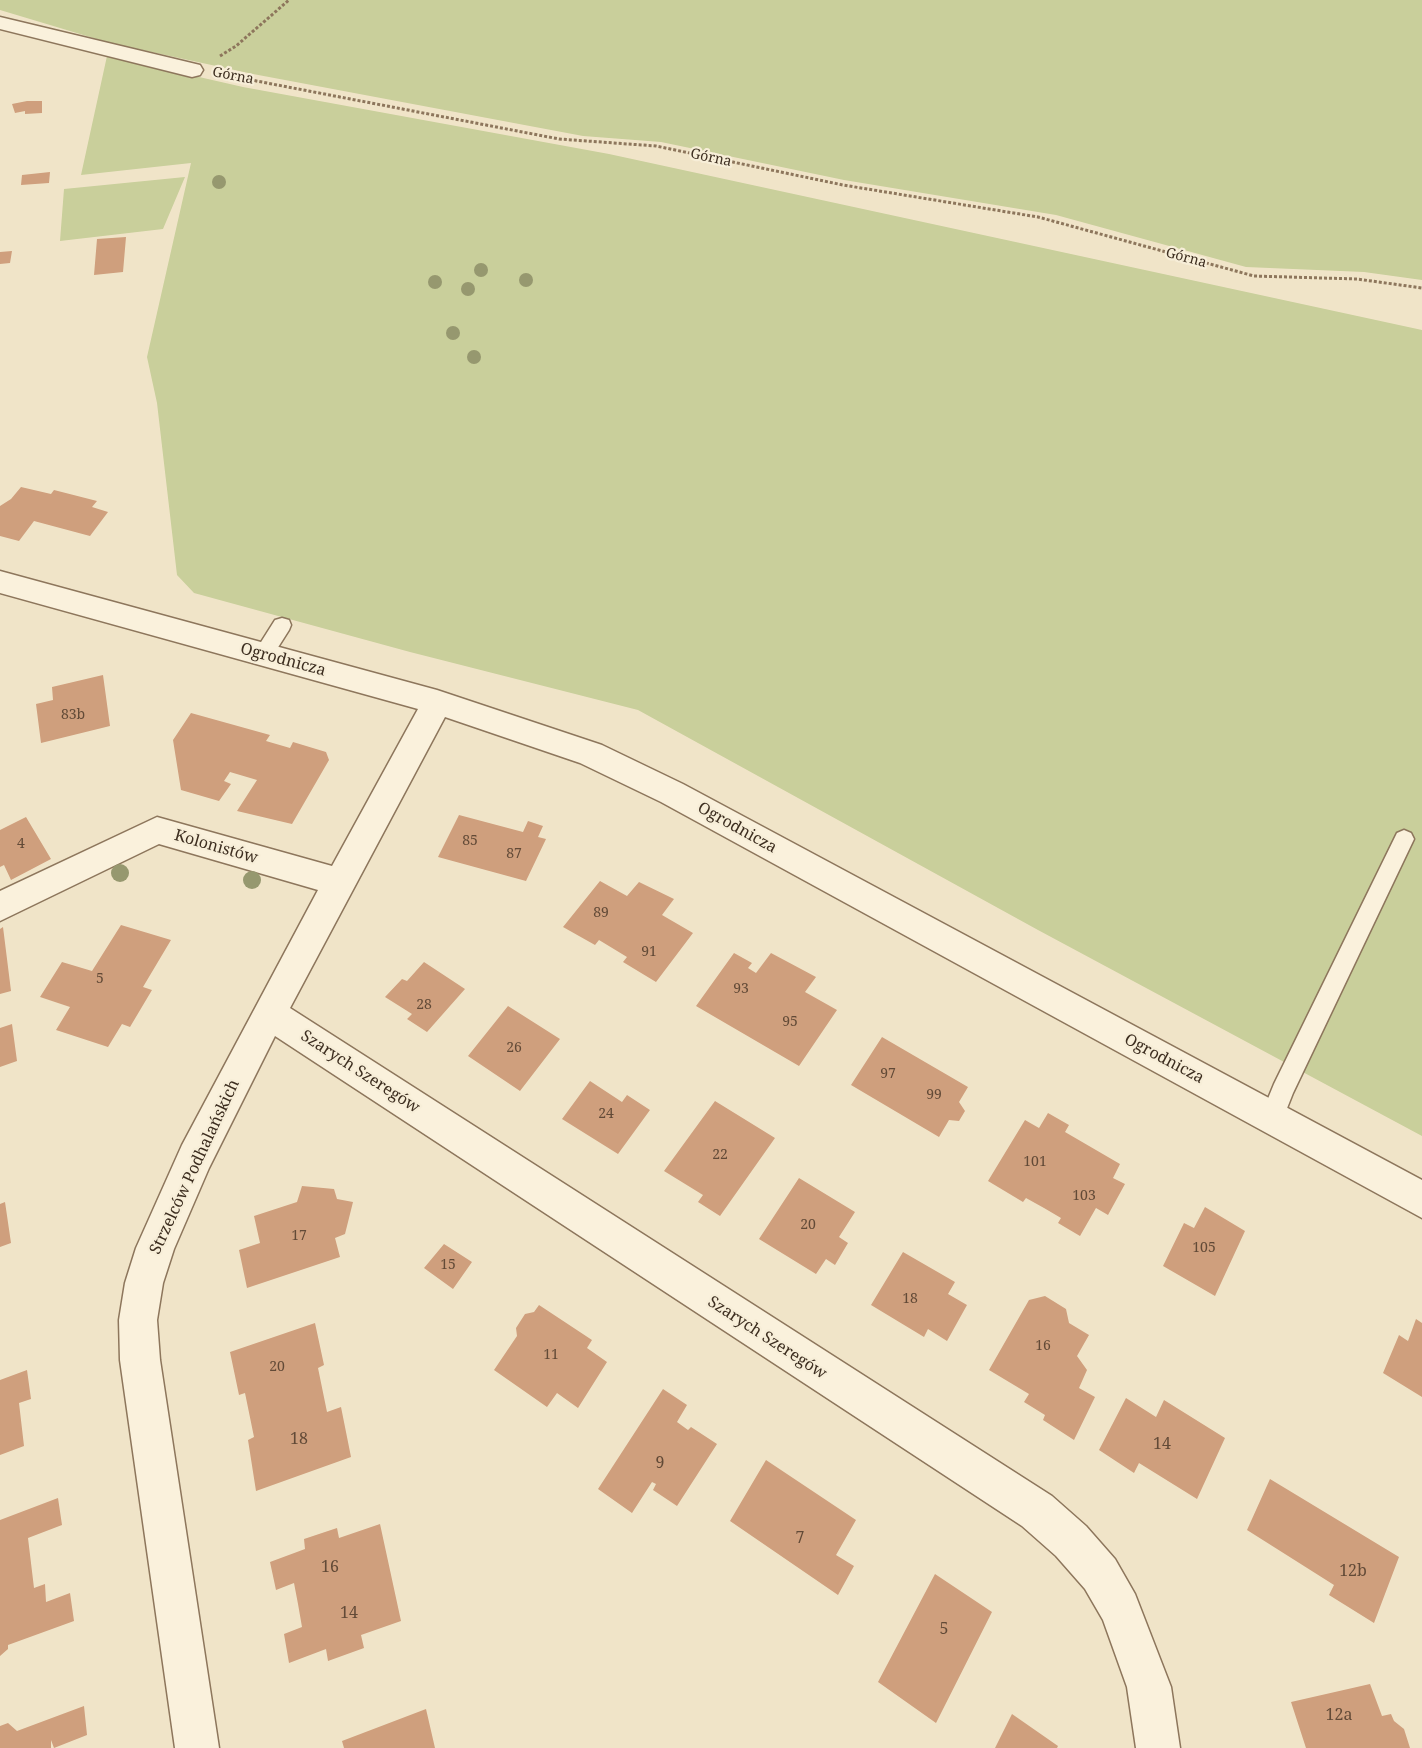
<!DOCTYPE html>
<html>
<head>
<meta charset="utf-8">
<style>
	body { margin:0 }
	canvas { display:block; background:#f0e4c8 }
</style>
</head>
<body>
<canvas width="1422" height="1748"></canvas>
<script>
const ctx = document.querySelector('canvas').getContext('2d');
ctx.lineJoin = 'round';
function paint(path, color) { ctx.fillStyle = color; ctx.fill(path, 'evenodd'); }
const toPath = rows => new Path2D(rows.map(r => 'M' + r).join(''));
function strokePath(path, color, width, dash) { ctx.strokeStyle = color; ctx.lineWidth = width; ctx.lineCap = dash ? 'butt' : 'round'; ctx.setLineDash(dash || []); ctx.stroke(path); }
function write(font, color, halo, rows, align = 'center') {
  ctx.font = font + ' "Noto Serif",serif'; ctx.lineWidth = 4.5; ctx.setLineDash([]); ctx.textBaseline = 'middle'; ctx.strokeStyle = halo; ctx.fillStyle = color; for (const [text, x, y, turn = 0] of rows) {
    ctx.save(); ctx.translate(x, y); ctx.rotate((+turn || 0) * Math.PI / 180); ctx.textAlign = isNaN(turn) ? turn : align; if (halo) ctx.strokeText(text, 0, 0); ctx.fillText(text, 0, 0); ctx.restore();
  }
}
paint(toPath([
	[0,0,1422,0,1422,280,1364,272,1246,267,1056,215,844,180,661,142,583,136,253,74,110,43,0,10],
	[107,56,243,87,609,154,1422,330,1422,1136,1038,930,638,710,410,652,194,593,177,575,157,403,147,357,191,163,81,175],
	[185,177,163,229,60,241,64,189]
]), '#c9cf9b');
paint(toPath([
	[27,101,42,101,42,113,25,114,25,111,15,113,12,104],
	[50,172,49,183,21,185,22,175],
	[126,237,123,272,94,275,97,239],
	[12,251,10,263,0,264,0,252],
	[21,487,51,494,54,490,97,501,92,507,108,512,90,536,34,521,19,541,0,536,0,506,11,499],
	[103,675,110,726,41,743,36,704,53,700,52,687],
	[191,713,270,735,266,741,290,748,293,742,326,752,329,760,292,824,237,811,257,780,230,772,224,781,231,784,219,801,181,790,173,740],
	[459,815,523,832,528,821,543,826,538,837,546,839,526,881,438,857],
	[26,817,51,859,11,880,4,865,0,867,0,830],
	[600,881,627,896,639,882,674,899,662,915,693,933,656,982,623,962,627,957,599,940,595,945,563,927],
	[121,925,171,940,143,987,152,990,130,1027,122,1024,108,1047,56,1030,70,1007,40,997,62,962,92,971],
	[3,927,11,991,0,994,0,929],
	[734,953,752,963,748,968,756,973,771,953,816,977,805,992,837,1010,799,1066,696,1006],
	[424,962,465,989,427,1032,407,1019,412,1014,385,997,402,979,407,981],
	[508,1006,560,1039,520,1091,468,1056],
	[12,1024,17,1061,0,1067,0,1028],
	[882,1037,968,1087,959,1102,965,1111,959,1121,949,1120,939,1137,851,1085],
	[590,1081,622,1102,627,1095,650,1110,618,1154,562,1119],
	[715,1101,775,1138,720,1216,698,1202,703,1195,664,1171],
	[1048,1113,1069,1125,1065,1132,1120,1164,1113,1178,1125,1184,1108,1215,1096,1208,1080,1236,1058,1223,1061,1218,1044,1208,1026,1198,1023,1202,988,1181,1025,1120,1039,1128],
	[799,1178,855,1212,839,1237,848,1243,835,1265,826,1259,816,1274,759,1239],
	[302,1186,334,1189,337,1199,353,1202,345,1234,335,1238,340,1257,247,1288,239,1250,260,1243,254,1216,297,1202],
	[5,1202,11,1243,0,1247,0,1204],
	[1205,1207,1245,1231,1215,1296,1163,1266,1184,1223,1194,1228],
	[444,1244,472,1262,453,1289,424,1268],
	[903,1252,955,1282,948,1294,967,1305,947,1341,928,1329,924,1337,871,1305],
	[1045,1296,1066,1309,1069,1323,1089,1335,1077,1356,1087,1370,1079,1388,1095,1397,1074,1440,1043,1420,1045,1415,1024,1402,1029,1394,989,1370,1029,1300],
	[539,1305,592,1340,587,1348,607,1362,578,1408,557,1393,547,1407,494,1370,517,1336,516,1328,525,1314,534,1312],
	[1416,1319,1422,1323,1422,1397,1383,1373,1399,1335,1408,1341],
	[315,1323,324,1365,318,1368,327,1412,341,1407,351,1457,256,1491,248,1440,254,1437,245,1393,239,1395,230,1352],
	[27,1370,31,1399,19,1403,24,1446,0,1455,0,1380],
	[663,1389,687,1405,677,1422,688,1430,691,1427,717,1444,677,1506,653,1490,656,1484,652,1482,632,1513,598,1489],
	[1126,1398,1156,1417,1164,1400,1225,1438,1197,1499,1139,1463,1134,1473,1099,1450],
	[766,1460,856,1520,836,1555,854,1566,838,1595,730,1521],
	[1270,1479,1399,1557,1374,1623,1329,1595,1334,1585,1247,1530],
	[58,1498,62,1525,28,1538,34,1588,45,1584,46,1602,70,1593,74,1621,8,1645,8,1649,0,1656,0,1520],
	[380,1524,401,1621,361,1635,364,1648,328,1661,326,1649,289,1663,284,1634,302,1627,298,1604,294,1583,276,1590,270,1562,305,1549,304,1539,337,1528,339,1538],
	[935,1574,992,1612,936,1723,878,1682],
	[1370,1684,1382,1716,1391,1714,1394,1721,1404,1729,1410,1748,1306,1748,1291,1702],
	[84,1706,87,1735,54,1748,51,1740,51,1748,0,1748,0,1726,8,1723,17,1731],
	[426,1709,435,1748,344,1748,342,1741],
	[1012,1714,1058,1746,1057,1748,995,1748]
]), '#cf9f7d');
const lane = toPath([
	[282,618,289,620,291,625,289,630,270,660,263,662,256,660,253,655,256,650,275,620,282,618],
	[1404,830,1411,833,1414,839,1293,1093,1280,1126,1272,1129,1264,1126,1260,1118,1274,1084,1397,833,1404,830]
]);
const street = toPath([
	[0,17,200,65,203,70,200,75,192,77,0,29,0,17],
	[0,571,437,690,602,745,683,784,1422,1180,1422,1218,661,802,580,763,445,717,290,1008,1052,1496,1086,1526,1115,1559,1135,1594,1171,1687,1180,1748,1136,1748,1127,1687,1103,1620,1085,1589,1056,1556,1022,1526,275,1036,209,1168,174,1249,163,1283,157,1320,160,1360,219,1748,175,1748,120,1360,119,1320,125,1283,136,1248,182,1145,318,890,159,844,0,921,0,891,157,817,332,866,418,709,0,593,0,571]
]);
strokePath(lane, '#8d765c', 3);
strokePath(street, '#8d765c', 3);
strokePath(toPath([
	[220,56,236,46,289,0],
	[220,74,559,139,656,146,843,185,1038,217,1254,276,1357,279,1422,288]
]), '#8d765c', 3, [3, 2]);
paint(lane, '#faf1dc');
paint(street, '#faf1dc');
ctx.fillStyle = '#96986f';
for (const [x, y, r] of [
	[219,182,7],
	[481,270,7],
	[526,280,7],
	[435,282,7],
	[468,289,7],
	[453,333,7],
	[474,357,7],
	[120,873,9],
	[252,880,9]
]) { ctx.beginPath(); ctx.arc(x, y, r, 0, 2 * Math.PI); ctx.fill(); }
write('14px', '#3d2e20', '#f7eed8', [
	["Górna",233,76,11],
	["Górna",711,158,12],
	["Górna",1186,258,15]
]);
write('14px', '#624a37', null, [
	["83b",73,715],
	["85",470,841],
	["4",21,844],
	["87",514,854],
	["89",601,913],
	["91",649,952],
	["5",100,979],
	["93",741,989],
	["28",424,1005],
	["95",790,1022],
	["26",514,1048],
	["97",888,1074],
	["99",934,1095],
	["24",606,1114],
	["22",720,1155],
	["101",1035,1162],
	["103",1084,1196],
	["20",808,1225],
	["17",299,1236],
	["105",1204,1248],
	["15",448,1265],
	["18",910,1299],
	["16",1043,1346],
	["11",551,1355],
	["20",277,1367]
]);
write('16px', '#3d2e20', '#f7eed8', [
	["Ogrodnicza",283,660,15],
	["Ogrodnicza",737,828,29],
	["Kolonistów",216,847,16],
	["Ogrodnicza",1164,1059,28],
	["Szarych Szeregów",360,1072,33],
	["Strzelców Podhalańskich",195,1167,-65],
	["Szarych Szeregów",767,1338,33]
]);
write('16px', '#624a37', null, [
	["18",299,1439],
	["14",1162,1444],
	["9",660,1463],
	["7",800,1538],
	["16",330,1567],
	["12b",1353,1571],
	["14",349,1613],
	["5",944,1629],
	["12a",1339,1715]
]);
</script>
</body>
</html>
